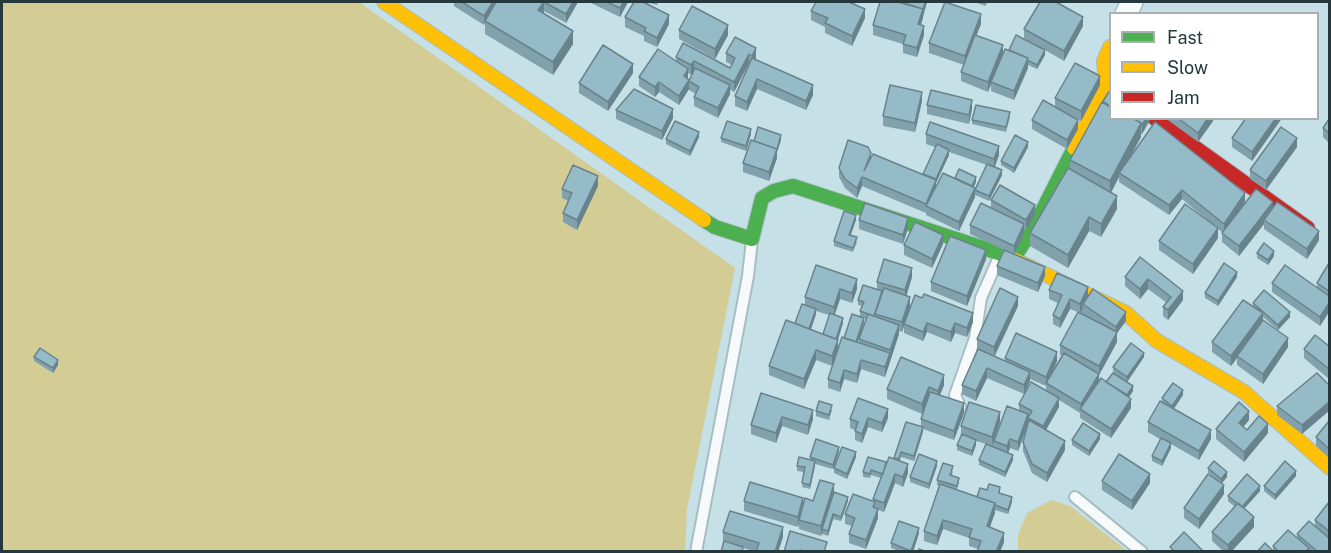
<!DOCTYPE html>
<html>
<head>
<meta charset="utf-8">
<style>
	body { margin:0 }
	#map { position:relative; width:1331px; height:553px; overflow:hidden; background:#c5e0e6; font-family:"Public Sans",sans-serif }
	canvas { display:block }
	.frame { position:absolute; inset:0; border:3px solid #25393c; pointer-events:none }
	.legend { position:absolute; left:1109px; top:12px; width:210px; height:108px; box-sizing:border-box; background:#fff; border:2px solid #a8b0b1; margin:0; padding:8px 10px; list-style:none; font-size:18px; color:#25393c }
	.legend li { display:flex; align-items:center; gap:12px; height:30px }
	.legend b { width:30px; border:2px solid #a8b0b1 }
</style>
</head>
<body>
<div id="map">
<canvas width="1331" height="553"></canvas>
<div class="frame"></div>
<ul class="legend">
<li><b style="height:8px;background:#4caf50"></b>Fast</li>
<li><b style="height:8px;background:#ffc107"></b>Slow</li>
<li><b style="height:8px;background:#c62828"></b>Jam</li>
</ul>
</div>
<script>
const ctx = document.querySelector('canvas').getContext('2d');
ctx.lineJoin = 'round';
function paint(path, color) { ctx.fillStyle = color; ctx.fill(path, 'evenodd'); }
const toPath = rows => new Path2D(rows.map(r => 'M' + r).join(''));
function strokePath(path, color, width, dash) { ctx.strokeStyle = color; ctx.lineWidth = width; ctx.lineCap = dash ? 'butt' : 'round'; ctx.setLineDash(dash || []); ctx.stroke(path); }
paint(toPath([
	[2,2,359,2,735,268,687,509,685,551,2,551],
	[1051,500,1070,506,1127,551,1018,551,1018,535,1027,513]
]), '#d3cc94');
const lane = toPath([
	[960,407,955,395,975,338,981,298,1000,255],
	[1075,497,1142,552],
	[696,552,748,276,752,240]
]);
const street = toPath([
	[1126,14,1132,2]
]);
const fast = toPath([
	[704,220,715,227,752,239,762,198,774,191,793,186,1014,258,1035,225,1074,148]
]);
const slow = toPath([
	[384,2,704,220],
	[1074,148,1106,84,1104,61,1110,47],
	[1009,257,1126,313,1157,341,1244,392,1330,468]
]);
const jam = toPath([
	[1154,118,1308,228]
]);
strokePath(lane, '#a8bdc1', 14);
strokePath(street, '#a8bdc1', 24);
strokePath(fast, '#a8bdc1', 16);
strokePath(slow, '#a8bdc1', 16);
strokePath(jam, '#a8bdc1', 16);
strokePath(lane, '#f6fafb', 10);
strokePath(street, '#f6fafb', 21);
strokePath(fast, '#4caf50', 14);
strokePath(slow, '#ffc107', 14);
strokePath(jam, '#c62828', 14);
paint(toPath([
	[454,2,578,2,566,23,544,11,544,14,573,44,553,75,485,34,485,23,484,25,454,6],
	[589,2,628,2,620,17],
	[646,2,658,2,657,5],
	[927,2,921,25,924,35,917,57,903,53,903,44,873,35,873,25,904,3],
	[975,2,988,2,985,6],
	[811,11,865,18,852,46,825,33,825,27,811,20],
	[625,17,669,24,657,47,644,41,644,36,625,27],
	[981,24,976,35,1003,55,1009,50,1043,49,1024,38,1024,29,1083,26,1064,61,1045,50,1045,55,1037,69,1028,65,1028,68,1014,100,991,91,991,83,988,92,961,81,961,72,964,65,929,53,929,43],
	[679,30,728,35,715,59,679,39],
	[735,37,756,58,755,60,813,95,806,110,757,89,747,111,735,106,735,96,749,63,734,92,730,90,730,94,718,118,694,106,694,97,696,94,689,90,689,89,679,105,659,92,655,97,639,86,639,77,676,61,676,57,730,68,732,65,726,62,726,53],
	[694,70,689,81,688,79,688,73,691,75],
	[633,73,608,111,579,93,579,83],
	[1100,85,1081,121,1055,107,1055,98],
	[922,101,915,132,883,126,883,116],
	[1103,101,1151,118,1142,134,1141,134,1141,137,1129,158,1245,202,1239,211,1273,206,1319,240,1307,259,1264,229,1264,224,1239,256,1222,242,1222,232,1218,229,1218,238,1193,274,1159,250,1159,241,1212,224,1182,199,1169,215,1119,182,1119,177,1111,193,1117,209,1101,237,1089,231,1068,268,1030,246,1030,233,1070,169,1070,160],
	[927,105,972,109,969,124,927,114],
	[616,110,673,118,662,140,616,119],
	[1010,117,1006,132,972,124,972,120],
	[1165,118,1213,118,1213,121,1198,142],
	[1282,118,1252,161,1232,147,1232,138],
	[1329,119,1329,143,1323,137,1323,128],
	[1032,120,1078,129,1067,149,1032,129],
	[751,134,746,151,721,142,721,138],
	[926,134,999,155,995,167,1002,175,989,201,975,195,975,197,959,231,926,215,926,212,926,213,862,186,857,198,845,188,839,177,839,168,871,156,923,174,935,147,926,144],
	[949,152,987,165,975,188,974,187,976,182,955,178,936,186,936,183,949,155],
	[699,137,690,156,666,144,666,139],
	[781,140,777,152,777,158,769,181,743,172,743,163,754,141],
	[1028,147,1014,173,1001,165,1001,161],
	[1297,147,1266,190,1250,179,1250,170],
	[598,186,577,230,563,222,563,213,568,201,562,198,562,189],
	[991,200,1035,214,1026,230,1024,229,1024,233,1014,254,1045,276,1038,292,997,275,997,266,1004,250,970,234,970,225,991,208],
	[856,220,850,235,857,242,853,252,834,246,834,241],
	[859,220,908,228,903,244,859,229],
	[943,244,932,268,904,255,904,245],
	[1257,253,1274,256,1268,265,1257,258],
	[1140,257,1183,300,1168,320,1163,316,1163,307,1167,303,1148,289,1140,299,1125,286,1125,277],
	[986,259,967,306,931,291,931,282],
	[1329,264,1329,312,1320,326,1272,292,1272,283,1317,287,1317,283],
	[816,265,857,289,852,303,840,299,834,315,843,323,838,340,838,348,844,338,860,316,860,311,862,306,858,305,858,300,877,290,877,282,912,277,906,296,910,306,973,322,967,337,955,333,951,342,927,332,923,341,904,333,904,327,902,332,899,331,899,334,885,377,861,369,857,383,844,379,840,392,828,388,828,379,835,357,832,366,816,360,804,389,769,375,769,366,795,323,805,305,805,297],
	[816,311,829,315,823,334,811,329,816,314],
	[861,317,866,318,859,339,859,342,858,342,864,322],
	[1237,277,1218,306,1205,298,1205,293],
	[1049,290,1088,296,1126,321,1117,333,1117,342,1099,375,1099,381,1106,382,1133,391,1129,397,1131,408,1111,438,1080,418,1080,413,1059,400,1059,407,1046,430,1065,450,1047,482,1032,473,1023,451,1023,442,1027,427,1018,451,1010,448,1008,453,1013,460,1005,477,979,465,979,460,986,444,976,441,976,445,972,456,957,450,957,445,961,434,961,426,1000,422,994,438,1019,410,1019,404,1024,394,987,378,976,401,962,394,962,385,984,352,977,348,977,339,1018,306,995,356,1005,361,1005,358,1057,361,1054,368,1062,355,1060,355,1060,345,1078,312,1070,309,1060,328,1053,324,1053,315,1058,303,1049,299],
	[1030,379,1046,386,1046,391,1025,393,1030,381],
	[1253,303,1290,317,1278,330,1263,317,1263,320,1288,347,1263,384,1237,365,1237,358,1231,366,1212,352,1212,342,1253,306],
	[1329,346,1329,379,1304,358,1304,349],
	[34,357,58,365,53,373,34,361],
	[1144,357,1127,382,1113,372,1113,367],
	[944,385,940,395,964,413,954,440,923,429,914,461,901,457,900,461,908,473,903,487,895,483,884,512,878,510,878,518,866,549,849,543,849,534,852,526,845,524,845,514,873,501,873,499,881,478,871,475,870,478,863,477,863,472,886,466,894,459,921,426,921,419,926,405,922,414,887,399,887,389],
	[1329,385,1302,434,1277,415,1277,406],
	[761,393,813,419,808,435,782,426,776,443,751,434,751,425],
	[1183,395,1174,409,1211,439,1199,460,1171,444,1171,448,1162,466,1152,461,1152,456,1160,439,1148,432,1148,422,1162,402,1162,398],
	[832,410,829,420,816,416,816,411],
	[888,418,882,432,868,427,862,443,855,440,855,430,850,428,850,419],
	[1249,420,1243,427,1247,430,1268,433,1244,462,1216,439,1216,429],
	[1329,421,1329,458,1316,446,1316,437],
	[1100,439,1089,456,1072,445,1072,440],
	[839,451,834,468,856,457,847,479,834,473,834,468,833,469,815,464,810,489,802,487,804,472,797,471,797,466,810,460,810,457],
	[937,466,929,489,910,482,910,477],
	[1208,468,1227,477,1222,483,1224,494,1199,529,1184,518,1184,508,1211,475,1208,473],
	[953,471,952,475,959,482,957,490,977,497,1000,493,1012,502,1008,514,995,510,990,527,1004,542,1000,552,977,552,978,549,969,546,969,538,943,529,937,545,924,541,924,531,940,486,937,485,937,480],
	[1296,476,1275,500,1264,491,1264,486],
	[1102,481,1150,483,1132,510,1102,490],
	[1260,491,1244,509,1254,527,1231,552,1224,552,1212,541,1212,532,1235,507,1228,501,1228,496],
	[834,493,848,501,841,521,833,519,828,536,822,534,822,531,821,536,799,529,799,524,798,527,744,511,744,501,803,505],
	[1329,502,1329,552,1257,552,1273,551,1273,546,1297,538,1297,534,1315,526,1315,520],
	[723,532,783,537,778,552,756,552,743,548,743,552,721,552,723,541],
	[919,533,913,552,901,552,891,548,891,543]
]), '#81a1ac');
paint(toPath([
	[493,2,499,2,485,21,484,25,484,16],
	[544,2,544,14,538,10],
	[573,2,578,2,566,23,566,14],
	[623,2,628,2,620,17,620,8],
	[925,2,927,2,923,16,923,11],
	[865,9,865,18,852,46,852,36],
	[923,9,923,18,918,33,918,24],
	[981,14,981,24,965,65,965,56],
	[669,15,669,24,657,47,657,38],
	[1083,17,1083,26,1064,61,1064,51],
	[728,25,728,35,715,59,715,49],
	[924,26,924,35,917,57,917,48],
	[573,31,573,44,553,75,553,62],
	[1003,45,1003,55,988,92,988,82],
	[756,48,756,58,752,65,752,56],
	[1045,50,1045,55,1037,69,1037,65],
	[749,54,749,63,734,92,734,82],
	[1028,58,1028,68,1014,100,1014,91],
	[694,61,694,70,691,75,691,65],
	[633,64,633,73,608,111,608,102],
	[688,69,688,78,684,76],
	[1100,76,1100,85,1081,121,1081,111],
	[757,79,757,89,747,111,747,102],
	[689,80,689,89,679,105,679,96],
	[659,82,659,92,655,97,655,87],
	[730,85,730,94,718,118,718,108],
	[813,85,813,95,806,110,806,101],
	[922,92,922,101,915,132,915,123],
	[972,100,972,109,969,124,969,115],
	[673,109,673,118,662,140,662,131],
	[1146,118,1151,118,1142,134,1142,125],
	[1208,118,1213,118,1213,121,1198,142,1198,133],
	[1276,118,1282,118,1252,161,1252,152],
	[1078,120,1078,129,1067,149,1067,140],
	[1141,123,1141,137,1121,174,1119,173,1119,177,1110,194,1110,181],
	[751,129,751,134,746,151,746,146],
	[699,132,699,137,690,156,690,151],
	[781,135,781,140,777,152,777,158,769,181,769,172],
	[1297,138,1297,147,1266,190,1266,181],
	[1028,142,1028,147,1014,173,1014,168],
	[999,146,999,155,994,168,994,159],
	[949,150,949,155,936,183,936,189,926,206,926,213,926,204,934,182],
	[1002,170,1002,175,989,201,989,196],
	[598,176,598,186,577,230,577,220],
	[862,177,862,186,857,198,857,188],
	[976,177,976,182,970,194,970,189],
	[975,188,975,197,959,231,959,222],
	[1182,190,1182,199,1169,215,1169,205],
	[1245,193,1245,202,1224,233,1224,224],
	[1117,196,1117,209,1101,237,1101,224],
	[1273,202,1273,211,1264,220,1264,224,1239,256,1239,246],
	[1035,205,1035,214,1026,230,1026,220],
	[856,215,856,220,849,240,849,235],
	[1089,217,1089,231,1068,268,1068,255],
	[908,218,908,228,903,244,903,235],
	[1024,224,1024,233,1014,255,1014,246],
	[1218,228,1218,238,1193,274,1193,264],
	[1319,231,1319,240,1307,259,1307,249],
	[943,235,943,244,932,268,932,259],
	[986,250,986,259,967,306,967,296],
	[1274,251,1274,256,1268,265,1268,260],
	[1045,267,1045,276,1038,292,1038,283],
	[912,268,912,277,905,300,905,290],
	[1237,272,1237,277,1218,306,1218,301],
	[857,279,857,289,852,303,852,293],
	[1148,279,1148,289,1140,299,1140,289],
	[1088,287,1088,297,1083,304,1083,308,1080,313,1080,304],
	[840,289,840,299,834,317,834,307],
	[1183,291,1183,300,1168,320,1168,310],
	[910,297,910,307,904,324,902,332,902,322],
	[1018,297,1018,306,994,356,994,347],
	[1070,299,1070,309,1060,328,1060,319],
	[1329,303,1329,312,1320,326,1320,317],
	[816,309,816,314,809,335,809,330],
	[1126,312,1126,321,1117,333,1117,342,1099,375,1099,383,1081,409,1081,404,1099,374,1099,366,1116,335,1116,327],
	[1290,312,1290,317,1278,330,1278,325],
	[973,313,973,322,967,337,967,328],
	[1263,313,1263,323,1237,356,1237,358,1231,366,1231,356],
	[843,318,843,323,836,345,836,340],
	[864,318,864,322,856,347,856,342],
	[927,323,927,332,923,341,923,332],
	[955,323,955,333,951,342,951,332],
	[899,325,899,334,885,377,885,367],
	[1288,338,1288,347,1263,384,1263,374],
	[838,340,838,349,832,366,832,356],
	[816,350,816,360,804,389,804,379],
	[1057,352,1057,361,1047,384,1046,383,1046,377],
	[1144,353,1144,357,1127,382,1127,377],
	[58,360,58,365,53,373,53,368],
	[861,360,861,369,857,383,857,374],
	[987,368,987,378,976,401,976,391],
	[844,370,844,379,840,392,840,383],
	[1030,372,1030,381,1024,394,1024,385],
	[944,375,944,385,938,400,938,391],
	[1133,386,1133,391,1127,400,1127,395],
	[929,387,929,397,922,414,922,404],
	[1183,390,1183,395,1172,411,1172,406],
	[1059,398,1059,407,1043,435,1043,426],
	[1131,399,1131,408,1111,438,1111,429],
	[1329,402,1329,411,1302,434,1302,425],
	[964,403,964,413,954,440,954,431],
	[888,409,888,418,882,432,882,423],
	[813,410,813,419,808,435,808,425],
	[1249,411,1249,420,1239,432,1239,423],
	[1000,412,1000,422,992,446,992,437],
	[1028,414,1028,424,1018,451,1018,442],
	[782,417,782,426,776,443,776,433],
	[868,418,868,427,862,443,862,434],
	[1268,424,1268,433,1244,462,1244,452],
	[923,427,923,432,914,461,914,456],
	[1211,430,1211,439,1199,460,1199,451],
	[1100,434,1100,439,1089,456,1089,451],
	[1010,439,1010,448,1007,455,1007,446],
	[976,440,976,445,972,456,972,451],
	[1065,441,1065,450,1047,482,1047,473],
	[1171,443,1171,448,1162,466,1162,461],
	[839,447,839,451,833,469,833,465],
	[856,452,856,457,847,479,847,474],
	[1013,455,1013,460,1005,477,1005,472],
	[815,461,815,466,810,489,810,485],
	[937,461,937,466,929,489,929,484],
	[908,464,908,473,903,487,903,477],
	[1296,471,1296,476,1275,500,1275,495],
	[1227,472,1227,477,1221,484,1221,479],
	[895,474,895,483,884,512,884,503],
	[1150,474,1150,483,1132,510,1132,501],
	[834,484,834,493,821,536,821,526],
	[1224,485,1224,494,1199,529,1199,519],
	[1260,486,1260,491,1241,512,1241,507],
	[848,497,848,501,841,521,841,517],
	[1012,497,1012,502,1008,514,1008,510],
	[803,498,803,507,799,520,798,527,798,517],
	[995,503,995,513,987,535,987,526],
	[878,509,878,518,866,549,866,540],
	[833,514,833,519,828,536,828,531],
	[1254,517,1254,527,1231,552,1228,552,1228,545],
	[943,520,943,529,937,545,937,536],
	[783,527,783,537,778,552,775,552],
	[919,528,919,533,913,552,911,552],
	[1004,533,1004,542,1000,552,996,552]
]), '#69838c');
const building = toPath([
	[462,2,493,2,484,16,462,2],
	[496,2,544,2,538,10,573,31,553,62,485,21,496,2],
	[544,2,573,2,566,14,544,2],
	[607,2,623,2,620,8,607,2],
	[634,2,643,2,669,15,657,38,644,31,646,28,625,17,634,2],
	[816,2,849,2,865,9,852,36,825,23,828,18,811,11,816,2],
	[880,2,898,2,923,9,918,24,924,26,917,48,903,44,906,35,873,25,880,2],
	[904,2,925,2,923,11,923,9,904,3,904,2],
	[945,2,981,14,965,56,929,43,945,2],
	[1040,2,1056,2,1083,17,1064,51,1024,29,1040,2],
	[692,6,728,25,715,49,679,30,692,6],
	[975,35,1003,45,988,82,961,72,975,35],
	[1016,35,1045,50,1037,65,1027,60,1028,58,1009,50,1016,35],
	[735,37,756,48,752,56,749,54,734,82,694,61,691,65,676,57,683,43,730,68,735,58,726,53,735,37],
	[603,45,633,64,608,102,579,83,603,45],
	[658,49,688,69,684,76,689,80,679,96,659,82,655,87,639,77,658,49],
	[1005,49,1028,58,1014,91,991,82,1005,49],
	[752,58,813,85,806,101,757,79,747,102,735,96,752,58],
	[1075,63,1100,76,1081,111,1055,98,1075,63],
	[695,68,730,85,718,108,694,97,699,87,689,81,695,68],
	[890,85,922,92,915,123,883,116,890,85],
	[634,89,673,109,662,131,616,110,634,89],
	[931,90,972,100,969,115,927,105,931,90],
	[1110,90,1110,106,1103,101,1110,90],
	[1043,100,1078,120,1067,140,1032,120,1043,100],
	[1102,102,1110,107,1110,118,1132,118,1141,123,1110,181,1070,160,1102,102],
	[976,105,1010,112,1006,127,972,120,976,105],
	[1132,118,1146,118,1142,125,1141,123,1132,118],
	[1178,118,1208,118,1198,133,1178,118],
	[1246,118,1276,118,1252,152,1232,138,1246,118],
	[1329,119,1329,133,1323,128,1329,119],
	[675,121,699,132,690,151,666,139,675,121],
	[727,121,751,129,746,146,721,138,727,121],
	[930,122,999,146,994,159,926,134,930,122],
	[1155,122,1245,193,1224,224,1182,190,1169,205,1119,173,1155,122],
	[758,127,781,135,777,149,754,141,758,127],
	[1281,127,1297,138,1266,181,1250,170,1281,127],
	[1015,135,1028,142,1014,168,1001,161,1015,135],
	[751,140,777,149,769,172,743,163,751,140],
	[848,140,868,147,871,153,864,171,873,154,936,180,926,204,862,177,857,188,845,179,839,168,848,140],
	[937,144,949,150,936,179,923,174,937,144],
	[987,164,1002,170,989,196,975,190,987,164],
	[573,165,598,176,577,220,563,213,572,193,562,189,573,165],
	[1068,168,1117,196,1101,224,1089,217,1068,255,1030,233,1068,168],
	[959,169,976,177,972,186,955,178,959,169],
	[943,173,975,188,959,222,926,206,943,173],
	[1000,185,1035,205,1026,220,991,200,1000,185],
	[1256,189,1273,202,1239,246,1222,233,1256,189],
	[1277,202,1319,231,1307,249,1264,220,1277,202],
	[865,203,908,218,903,235,859,220,865,203],
	[981,203,1024,224,1014,246,970,225,981,203],
	[1185,204,1218,228,1193,264,1159,241,1185,204],
	[844,211,856,215,849,235,857,237,853,248,834,241,844,211],
	[915,222,943,235,932,259,904,245,915,222],
	[950,236,986,250,967,296,931,282,950,236],
	[1264,243,1274,251,1268,260,1257,253,1264,243],
	[1004,250,1045,267,1038,283,997,266,1004,250],
	[1140,257,1183,291,1168,310,1163,307,1171,297,1148,279,1140,289,1125,277,1140,257],
	[884,259,912,268,905,290,877,282,884,259],
	[1224,263,1237,272,1218,301,1205,293,1224,263],
	[1329,263,1329,291,1317,283,1329,263],
	[816,265,857,279,852,293,840,289,834,307,805,297,816,265],
	[1285,265,1329,296,1329,303,1320,317,1272,283,1285,265],
	[1057,273,1088,287,1080,304,1070,299,1060,319,1053,315,1062,295,1049,290,1057,273],
	[863,285,882,291,874,316,860,311,864,302,858,300,863,285],
	[884,288,910,297,902,322,875,314,884,288],
	[1000,288,1018,297,994,347,977,339,1000,288],
	[1093,289,1126,312,1116,327,1083,304,1093,289],
	[1264,290,1290,312,1278,325,1253,303,1264,290],
	[924,294,973,313,967,328,955,323,951,332,927,323,923,332,904,324,915,295,922,298,924,294],
	[1243,300,1263,313,1231,356,1212,342,1243,300],
	[802,304,816,309,809,329,795,323,802,304],
	[1078,312,1117,332,1099,366,1060,345,1078,312],
	[830,313,843,318,836,339,823,334,830,313],
	[852,314,864,318,856,342,844,338,852,314],
	[868,314,899,325,890,350,859,339,868,314],
	[786,320,838,340,832,356,816,350,804,379,769,366,786,320],
	[1263,320,1288,338,1263,374,1237,356,1263,320],
	[1016,333,1057,352,1046,377,1005,358,1016,333],
	[1315,335,1329,346,1329,369,1304,349,1315,335],
	[842,337,890,353,885,367,861,360,857,374,844,370,840,383,828,379,842,337],
	[1131,343,1144,353,1127,377,1113,367,1131,343],
	[40,348,58,360,53,368,34,357,40,348],
	[978,349,1030,372,1024,385,987,368,976,391,962,385,978,349],
	[1064,353,1099,374,1081,404,1046,383,1064,353],
	[901,357,944,375,938,391,929,387,922,404,887,389,901,357],
	[1113,373,1133,386,1127,395,1106,382,1113,373],
	[1317,373,1329,385,1329,402,1302,425,1277,406,1317,373],
	[1101,378,1131,399,1111,429,1080,409,1101,378],
	[1031,382,1059,398,1043,426,1028,418,1032,411,1019,404,1031,382],
	[1173,383,1183,390,1172,406,1162,398,1173,383],
	[930,392,964,403,954,431,921,419,930,392],
	[761,393,813,410,808,425,782,417,776,433,751,425,761,393],
	[858,398,888,409,882,423,868,418,862,434,855,431,858,422,850,419,858,398],
	[819,401,832,405,829,415,816,411,819,401],
	[1160,401,1211,430,1199,451,1148,422,1160,401],
	[969,402,1000,412,992,437,961,426,969,402],
	[1239,402,1249,411,1239,423,1247,430,1259,416,1268,424,1244,452,1216,429,1239,402],
	[1007,406,1028,414,1018,442,1010,439,1007,446,994,441,1007,406],
	[1029,420,1065,441,1047,473,1032,464,1023,442,1029,420],
	[1329,421,1329,449,1316,437,1329,421],
	[906,422,923,427,914,456,901,452,899,459,894,458,906,422],
	[1083,423,1100,434,1089,451,1072,440,1083,423],
	[962,434,976,440,972,451,957,445,962,434],
	[1161,438,1171,443,1162,461,1152,456,1161,438],
	[816,439,839,447,833,465,810,457,816,439],
	[986,444,1013,455,1005,472,979,460,986,444],
	[842,447,856,452,847,474,834,468,842,447],
	[919,454,937,461,929,484,910,477,919,454],
	[1119,454,1150,474,1132,501,1102,481,1119,454],
	[799,457,815,461,810,485,802,483,805,467,797,466,799,457],
	[868,457,886,462,883,474,871,470,870,474,863,472,868,457],
	[889,457,908,464,903,477,895,474,884,503,873,499,889,457],
	[1214,461,1227,472,1221,479,1208,468,1214,461],
	[1285,461,1296,471,1275,495,1264,486,1285,461],
	[943,463,953,466,950,475,959,478,957,486,937,480,943,463],
	[1208,474,1224,485,1199,519,1184,508,1208,474],
	[1247,474,1260,486,1242,507,1228,496,1247,474],
	[820,480,834,484,821,526,799,520,805,498,813,501,820,480],
	[750,482,803,498,798,517,744,501,750,482],
	[940,484,995,503,987,526,1004,533,996,552,977,552,981,541,969,537,972,529,943,520,937,536,924,531,940,484],
	[989,484,1000,487,999,493,1012,497,1008,510,995,505,995,503,977,497,980,488,987,490,989,484],
	[834,492,848,497,841,517,833,514,828,531,822,529,834,492],
	[853,494,875,502,873,507,878,509,866,540,849,534,855,518,845,514,853,494],
	[1329,502,1329,531,1315,520,1329,502],
	[1238,503,1254,517,1228,545,1212,532,1238,503],
	[730,511,783,527,775,552,756,552,759,543,723,532,730,511],
	[899,521,919,528,911,551,891,543,899,521],
	[1309,521,1329,538,1329,552,1318,552,1297,534,1309,521],
	[1288,530,1309,548,1306,552,1279,552,1273,546,1288,530],
	[790,531,827,542,824,552,804,552,800,550,799,552,784,552,790,531],
	[1184,532,1204,552,1175,552,1170,547,1184,532],
	[724,541,743,547,742,552,721,552,724,541],
	[1265,543,1274,552,1257,552,1265,543],
	[919,549,927,552,918,552,919,549]
]);
paint(building, '#96bbc8');
strokePath(building, '#69838c', 1.5);
</script>
</body>
</html>
